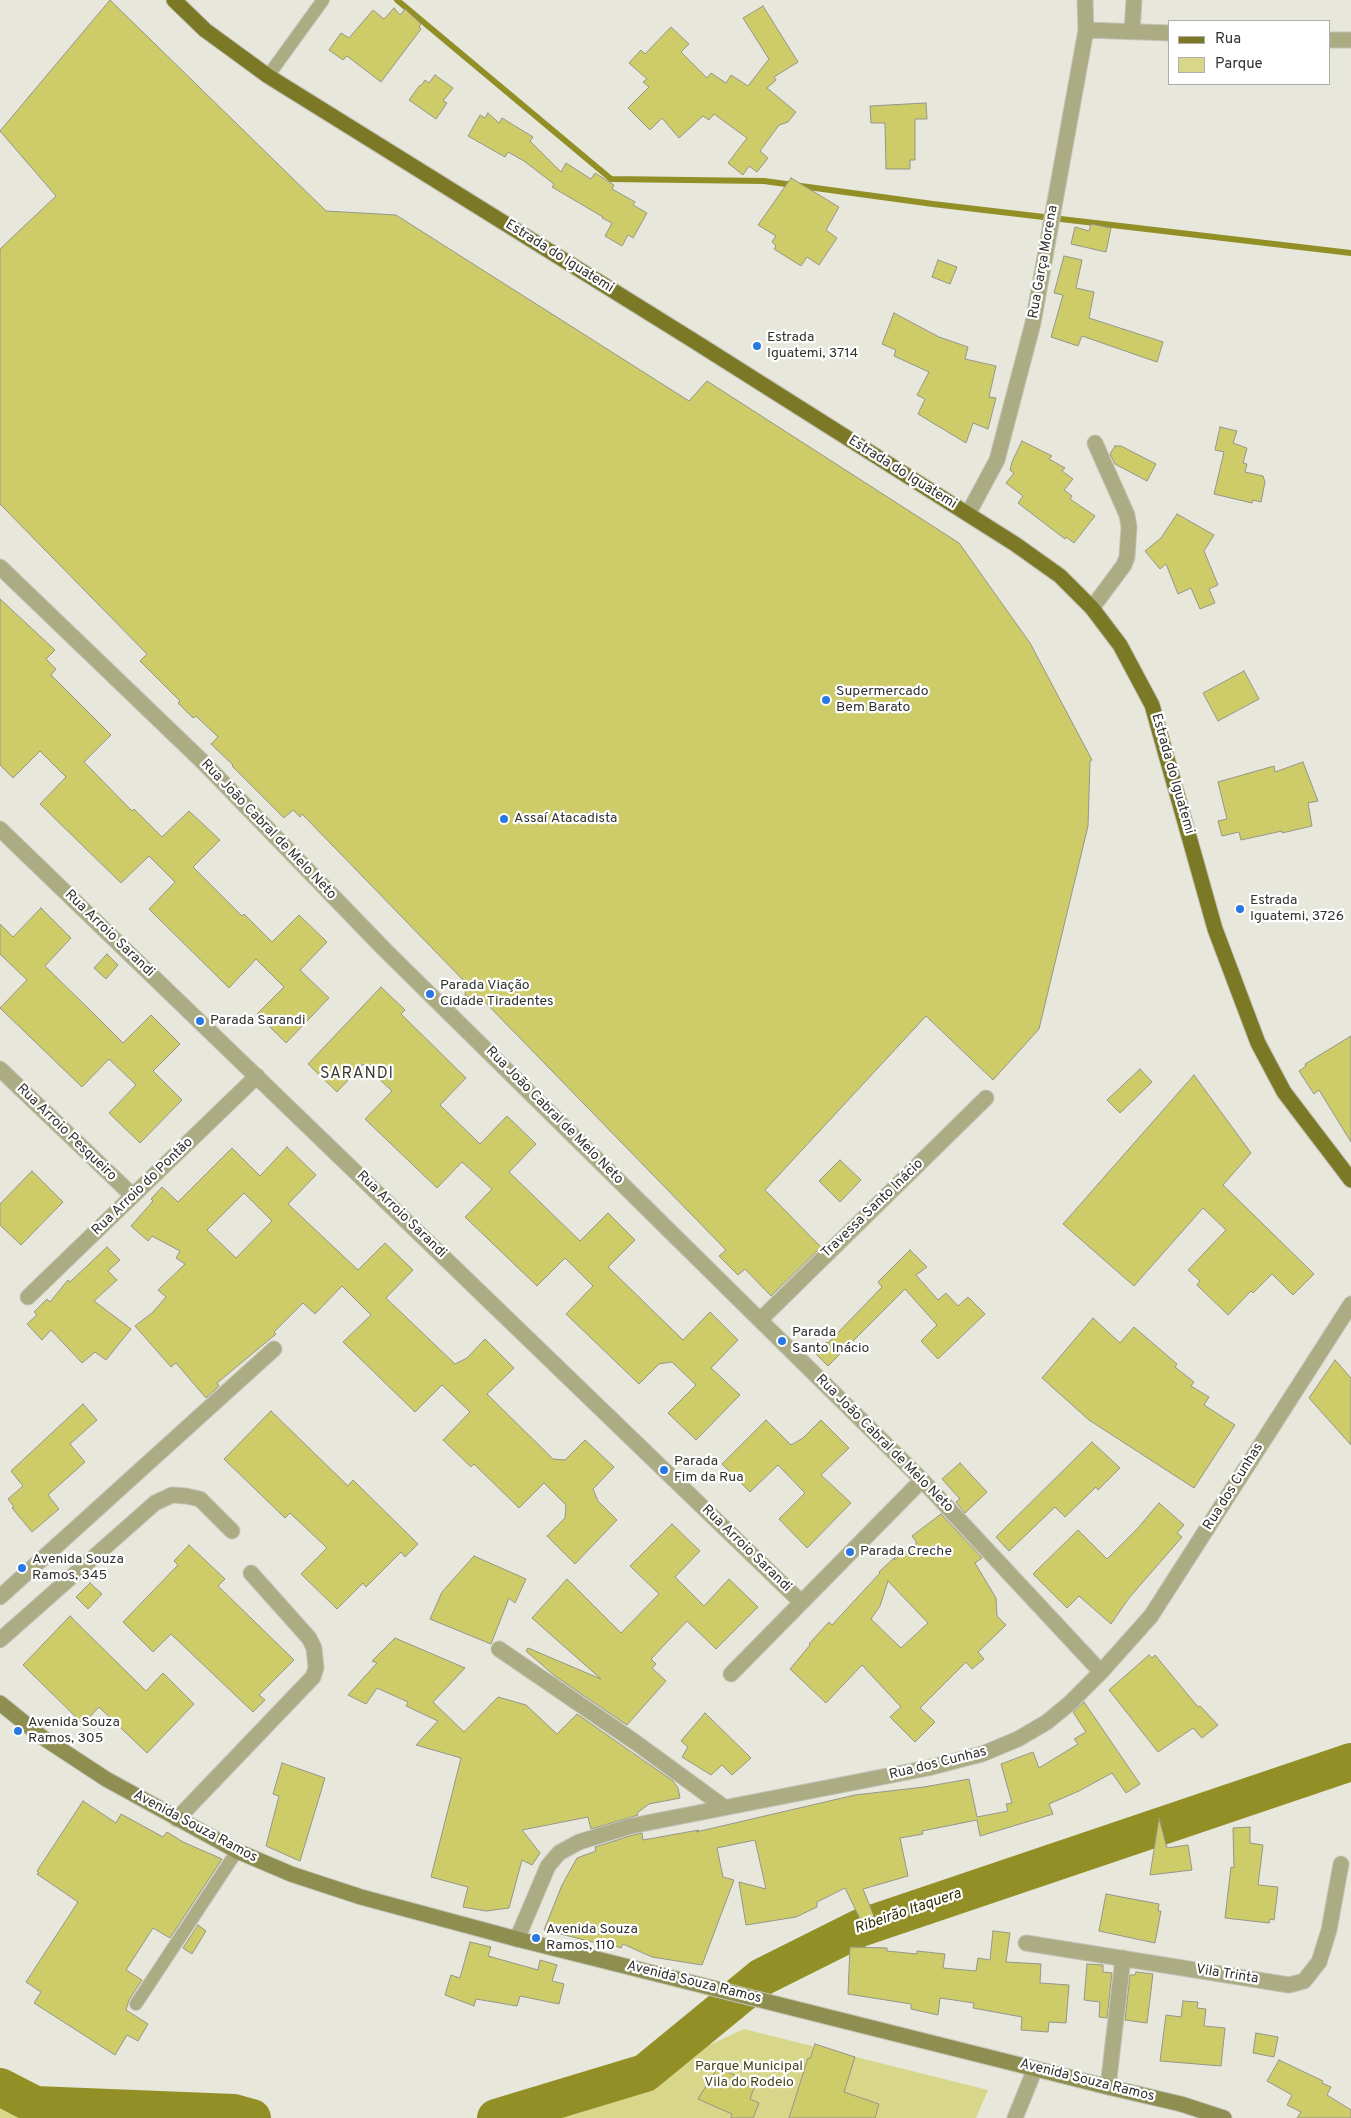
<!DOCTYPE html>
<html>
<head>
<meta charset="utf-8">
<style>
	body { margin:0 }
	#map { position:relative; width:1351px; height:2118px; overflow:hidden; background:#e7e7dc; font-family:Overpass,sans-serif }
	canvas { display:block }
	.legend { position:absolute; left:1168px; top:20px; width:162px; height:65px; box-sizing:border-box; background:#fff; border:1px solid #adadab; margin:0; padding:6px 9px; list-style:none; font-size:15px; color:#31312d }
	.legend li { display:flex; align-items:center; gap:10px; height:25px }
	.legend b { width:25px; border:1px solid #adadab }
</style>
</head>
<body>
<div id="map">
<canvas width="1351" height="2118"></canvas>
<ul class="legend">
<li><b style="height:6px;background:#7c7926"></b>Rua</li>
<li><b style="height:14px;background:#d8d789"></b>Parque</li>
</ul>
</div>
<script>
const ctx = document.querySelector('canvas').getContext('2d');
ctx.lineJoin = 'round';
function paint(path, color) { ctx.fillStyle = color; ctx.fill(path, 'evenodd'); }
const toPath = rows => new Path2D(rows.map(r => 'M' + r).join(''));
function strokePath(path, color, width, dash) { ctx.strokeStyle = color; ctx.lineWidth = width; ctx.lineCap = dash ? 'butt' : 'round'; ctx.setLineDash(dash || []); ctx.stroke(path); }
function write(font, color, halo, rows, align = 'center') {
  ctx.font = font + ' Overpass,sans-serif'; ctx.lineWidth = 4.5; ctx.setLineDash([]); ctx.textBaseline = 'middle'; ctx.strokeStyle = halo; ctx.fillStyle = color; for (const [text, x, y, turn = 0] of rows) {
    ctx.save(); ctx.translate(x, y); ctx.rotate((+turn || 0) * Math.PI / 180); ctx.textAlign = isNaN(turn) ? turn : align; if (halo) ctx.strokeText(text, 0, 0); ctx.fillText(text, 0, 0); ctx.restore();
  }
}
paint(toPath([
	[744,2029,988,2090,976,2118,552,2118],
	[0,2106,6,2109,49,2118,0,2118],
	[177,2113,196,2118,134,2118]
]), '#d8d789');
strokePath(toPath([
	[397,0,611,179,764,181,933,204,1351,253]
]), '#928f26', 6);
strokePath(toPath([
	[0,2087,35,2105,234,2113,252,2118],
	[496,2118,645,2073,762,1977,860,1928,1351,1762]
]), '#928f26', 38);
const building = toPath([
	[110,0,326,211,396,215,689,401,707,381,959,543,1030,643,1092,760,1090,761,1088,826,1039,1029,993,1080,926,1016,765,1190,821,1247,771,1296,745,1269,738,1275,719,1256,726,1250,481,998,465,996,466,983,302,814,300,817,293,810,284,818,232,766,233,765,211,744,218,737,196,716,193,718,178,703,180,701,140,661,147,654,0,504,0,249,56,196,0,131,110,0],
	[763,6,798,62,774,77,776,80,767,88,796,112,788,122,779,125,760,151,768,158,757,172,749,166,743,175,728,163,747,138,714,114,709,120,703,116,679,138,662,118,650,130,628,108,649,87,643,82,647,79,629,63,641,50,645,54,671,27,689,44,681,52,707,78,711,73,726,83,731,75,748,86,769,59,743,18,763,6],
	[394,8,400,15,405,9,421,24,419,26,421,29,381,82,347,56,343,60,329,50,341,33,349,38,373,10,384,19,394,8],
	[435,75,453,88,443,101,447,103,436,119,409,100,420,85,421,86,425,80,429,83,435,75],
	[926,103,927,119,915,119,915,160,910,160,910,169,886,169,885,123,871,123,870,106,926,103],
	[488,113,499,123,502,118,533,137,530,141,561,172,566,163,591,179,595,173,614,185,612,189,635,202,633,205,647,213,633,238,628,235,622,246,605,236,612,223,602,218,603,217,552,187,554,184,524,161,508,152,505,157,468,136,480,115,485,118,488,113],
	[791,178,839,207,826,230,837,238,819,265,807,257,801,266,774,249,776,246,772,242,776,236,758,225,791,178],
	[1091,224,1111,228,1106,252,1071,244,1075,227,1089,231,1091,224],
	[1064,256,1082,260,1076,288,1094,292,1089,318,1163,342,1157,362,1082,336,1078,346,1051,337,1063,295,1054,293,1064,256],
	[938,260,957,267,950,284,932,277,938,260],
	[894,313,939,337,968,347,965,359,996,366,989,397,996,398,988,429,973,423,966,443,918,414,925,399,917,395,929,372,894,356,896,350,882,344,894,313],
	[1220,427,1237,431,1233,443,1247,448,1243,463,1247,464,1245,472,1263,476,1265,482,1261,502,1253,500,1252,503,1214,494,1224,452,1215,450,1220,427],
	[1022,441,1052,456,1049,459,1065,468,1062,471,1073,479,1064,490,1072,496,1070,499,1095,516,1074,543,1066,537,1065,539,1018,503,1023,496,1006,483,1014,473,1010,470,1012,462,1022,441],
	[1115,446,1121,446,1156,464,1147,481,1115,464,1110,454,1115,446],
	[1177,514,1214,535,1204,551,1218,585,1209,589,1215,603,1200,609,1191,588,1178,594,1166,564,1160,569,1145,551,1161,538,1177,514],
	[0,599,55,650,46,659,56,669,51,675,111,735,84,762,132,811,134,809,162,837,189,811,220,840,193,867,242,916,244,914,272,942,299,915,327,942,300,970,329,998,286,1043,257,1014,284,987,256,959,229,988,149,909,175,882,149,856,121,883,40,804,66,777,40,751,13,778,0,765,0,599],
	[1244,671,1259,699,1218,721,1203,693,1244,671],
	[1303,762,1318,801,1308,803,1312,826,1282,833,1282,831,1241,840,1239,832,1222,836,1218,821,1227,819,1218,782,1274,766,1275,772,1303,762],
	[41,908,71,938,45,966,93,1013,123,1043,151,1015,180,1044,153,1071,182,1100,140,1143,109,1113,136,1085,109,1059,82,1087,0,1008,27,980,0,954,0,924,13,937,41,908],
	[107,954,118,965,106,979,94,968,107,954],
	[381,987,405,1010,401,1014,466,1078,440,1105,480,1144,507,1116,536,1144,509,1172,580,1241,608,1213,635,1240,608,1267,683,1340,710,1312,738,1340,711,1368,740,1395,696,1440,668,1413,696,1385,672,1362,659,1364,639,1384,566,1314,593,1286,565,1258,537,1286,465,1217,492,1189,462,1162,437,1188,365,1119,392,1091,363,1064,337,1092,308,1064,381,987],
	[1351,1036,1351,1142,1319,1090,1314,1094,1299,1071,1306,1066,1305,1064,1351,1036],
	[1140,1069,1152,1082,1120,1113,1107,1100,1140,1069],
	[1194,1075,1251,1153,1223,1185,1314,1274,1293,1295,1272,1274,1253,1293,1251,1291,1228,1315,1197,1285,1200,1281,1188,1270,1226,1230,1203,1208,1134,1286,1063,1224,1194,1075],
	[287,1147,316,1175,288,1204,358,1270,385,1243,413,1270,386,1298,455,1364,467,1358,485,1339,514,1368,487,1394,553,1459,565,1460,585,1440,614,1467,593,1489,598,1501,617,1520,575,1564,547,1536,565,1518,566,1505,544,1483,519,1508,474,1464,471,1467,443,1440,470,1412,442,1385,415,1412,343,1342,371,1315,342,1286,315,1314,303,1303,274,1332,276,1334,217,1383,219,1386,206,1398,176,1363,171,1367,135,1326,152,1313,166,1297,158,1290,185,1264,176,1258,180,1251,152,1236,148,1241,131,1226,153,1201,151,1199,162,1187,178,1202,232,1148,260,1176,287,1147],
	[244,1193,272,1221,236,1258,207,1230,244,1193],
	[840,1160,861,1180,840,1202,819,1181,840,1160],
	[32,1171,63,1202,21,1245,0,1225,0,1204,32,1171],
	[107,1247,120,1260,108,1271,117,1280,94,1301,131,1329,106,1360,95,1352,82,1363,51,1330,42,1340,27,1324,37,1315,34,1312,47,1299,50,1302,68,1280,70,1282,107,1247],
	[910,1250,927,1267,916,1275,938,1300,946,1293,958,1306,968,1297,985,1314,938,1359,921,1341,937,1325,905,1289,828,1366,815,1353,827,1342,828,1343,882,1287,878,1282,910,1250],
	[1093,1318,1120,1343,1134,1327,1177,1364,1175,1367,1194,1382,1191,1386,1209,1397,1204,1405,1235,1425,1194,1488,1089,1420,1042,1378,1093,1318],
	[1335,1360,1351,1378,1351,1445,1309,1398,1335,1360],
	[83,1404,97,1420,70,1444,85,1462,48,1495,59,1509,32,1532,12,1508,14,1507,8,1499,23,1486,11,1471,83,1404],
	[271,1411,348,1486,353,1480,418,1544,405,1557,401,1552,366,1587,363,1583,337,1609,301,1574,327,1548,290,1513,285,1518,224,1459,271,1411],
	[766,1420,791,1445,803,1438,821,1420,849,1448,821,1475,851,1503,807,1548,779,1519,805,1493,778,1465,750,1492,722,1464,766,1420],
	[1092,1442,1120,1468,1098,1490,1096,1487,1065,1517,1055,1507,1009,1551,996,1537,1092,1442],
	[960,1463,987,1492,965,1513,956,1502,960,1499,942,1479,960,1463],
	[1159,1503,1184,1525,1177,1533,1182,1537,1129,1598,1111,1624,1079,1596,1067,1608,1033,1574,1078,1530,1107,1559,1138,1528,1159,1503],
	[941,1514,982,1558,975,1563,996,1598,997,1616,1006,1625,978,1652,984,1659,972,1669,966,1662,920,1708,935,1722,915,1742,890,1717,901,1707,862,1665,826,1703,790,1669,810,1645,809,1644,829,1622,832,1625,880,1573,879,1572,896,1556,894,1560,917,1543,912,1536,941,1514],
	[888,1581,928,1623,901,1648,871,1619,880,1606,888,1581],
	[672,1524,700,1551,675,1577,704,1606,729,1579,758,1607,716,1649,687,1621,651,1659,656,1664,652,1668,666,1681,627,1725,555,1676,526,1651,528,1648,601,1679,532,1618,567,1579,621,1633,659,1594,630,1566,672,1524],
	[189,1545,225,1579,218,1586,294,1660,259,1695,265,1700,253,1712,171,1634,153,1652,123,1622,178,1565,174,1561,189,1545],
	[474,1556,526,1579,515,1603,509,1598,491,1644,430,1619,442,1592,474,1556],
	[90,1583,102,1594,88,1609,76,1597,90,1583],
	[70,1616,146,1691,163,1673,194,1704,147,1753,99,1707,83,1724,23,1665,70,1616],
	[395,1638,465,1668,433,1702,464,1732,498,1697,526,1705,557,1734,577,1714,673,1781,678,1788,680,1798,649,1804,637,1813,638,1815,591,1829,588,1817,522,1830,540,1853,532,1865,522,1860,509,1908,486,1911,463,1907,468,1887,431,1877,461,1758,416,1745,438,1721,406,1706,408,1702,377,1688,366,1704,348,1695,377,1663,372,1661,395,1638],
	[1149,1655,1152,1658,1155,1655,1198,1707,1200,1706,1218,1725,1202,1738,1193,1728,1158,1752,1109,1690,1149,1655],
	[1084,1702,1140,1784,1126,1793,1112,1773,1079,1791,1049,1804,1053,1814,980,1836,977,1820,922,1831,923,1834,900,1838,908,1876,863,1889,878,1926,866,1931,845,1888,817,1902,817,1907,796,1917,746,1925,739,1882,766,1889,755,1840,717,1848,723,1877,734,1880,702,1965,652,1957,623,1944,621,1948,606,1942,605,1945,544,1930,562,1885,577,1858,596,1851,595,1847,633,1835,642,1833,643,1840,699,1830,696,1832,855,1795,924,1787,969,1779,977,1817,1008,1811,1006,1804,1012,1803,1001,1764,1033,1752,1039,1768,1078,1744,1074,1739,1086,1732,1073,1712,1084,1702],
	[705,1713,751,1758,732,1775,722,1765,711,1775,682,1757,688,1747,681,1741,705,1713],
	[282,1763,325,1778,300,1861,266,1846,279,1796,273,1794,282,1763],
	[83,1801,116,1823,121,1814,163,1837,167,1832,183,1842,222,1859,170,1938,153,1928,126,1970,142,1980,129,2000,126,2010,148,2024,138,2041,127,2035,115,2055,34,2003,41,1992,26,1982,78,1902,37,1874,39,1873,37,1871,83,1801],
	[1159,1818,1167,1848,1188,1845,1192,1870,1150,1875,1159,1818],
	[1250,1827,1250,1843,1263,1845,1258,1885,1278,1887,1274,1920,1270,1919,1269,1923,1225,1918,1231,1867,1234,1868,1233,1828,1250,1827],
	[1106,1894,1159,1904,1158,1911,1161,1911,1155,1943,1099,1931,1106,1894],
	[198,1925,206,1931,192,1954,183,1948,198,1925],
	[993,1931,1010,1933,1006,1962,1041,1964,1040,1983,1069,1985,1066,2023,1049,2022,1048,2032,1021,2030,1022,2017,973,2008,974,2003,940,1998,938,2015,911,2009,911,2004,848,1994,850,1947,887,1948,887,1951,917,1954,917,1951,945,1954,943,1968,976,1971,978,1958,990,1960,993,1931],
	[470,1942,491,1947,488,1956,538,1970,540,1960,557,1965,552,1981,564,1984,559,2004,520,1996,517,2006,476,1999,474,2006,445,1995,451,1975,460,1978,470,1942],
	[1087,1964,1103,1965,1103,1972,1112,1973,1107,2018,1099,2017,1100,2002,1084,2000,1087,1964],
	[1136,1972,1153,1974,1147,2023,1125,2020,1130,1975,1135,1975,1136,1972],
	[1183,2001,1198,2002,1197,2008,1206,2009,1204,2026,1225,2028,1221,2066,1160,2061,1166,2015,1181,2017,1183,2001],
	[1256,2033,1278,2037,1274,2057,1253,2053,1256,2033],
	[815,2044,855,2057,844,2092,879,2104,875,2118,789,2118,808,2058,810,2059,815,2044],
	[1279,2060,1323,2081,1322,2083,1331,2087,1327,2095,1351,2110,1351,2118,1297,2118,1301,2112,1287,2105,1292,2095,1267,2081,1279,2060],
	[718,2067,755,2085,750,2099,759,2103,753,2118,731,2118,732,2114,698,2099,718,2067]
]);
paint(building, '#cecc69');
strokePath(building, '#95958b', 1);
const lane = toPath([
	[268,76,323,0],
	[136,2004,237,1851]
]);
const street = toPath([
	[1086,30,1170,33],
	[1132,31,1134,0],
	[1330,40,1351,40],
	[968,514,997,460,1033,323,1086,30,1085,0],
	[0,567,204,763,385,950,922,1480,1101,1672],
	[1092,608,1124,565,1127,557,1129,527,1127,515,1095,443],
	[0,829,801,1602],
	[0,1069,133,1196],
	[28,1297,257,1076],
	[760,1320,986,1098],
	[0,1597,274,1349],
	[0,1640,155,1503,172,1495,186,1496,200,1499,232,1531],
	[499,1649,635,1742,724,1807],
	[731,1674,922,1480],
	[177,1819,313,1677,316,1668,314,1648,309,1638,251,1573],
	[517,1939,548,1866,559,1853,579,1842,631,1826,928,1768,982,1754,1018,1739,1047,1722,1070,1703,1101,1672,1151,1616,1351,1304],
	[1026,1943,1289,1985,1304,1981,1319,1962,1329,1930,1341,1864],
	[1108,2087,1123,1958],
	[1015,2118,1035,2069]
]);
const secondary = toPath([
	[0,1703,42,1737,106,1779,237,1851,291,1874,361,1897,517,1939,1108,2087,1181,2104,1224,2118]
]);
const primary = toPath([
	[174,0,205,30,268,76,694,341,1015,544,1060,576,1092,608,1120,645,1152,705,1215,929,1258,1043,1284,1092,1351,1180]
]);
strokePath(lane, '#c3c3b9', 14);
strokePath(street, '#c3c3b9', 17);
strokePath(secondary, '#c3c3b9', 17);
strokePath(primary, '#c3c3b9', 17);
strokePath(lane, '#acac84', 12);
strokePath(street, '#acac84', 15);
strokePath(secondary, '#8f8e51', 15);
strokePath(primary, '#7c7926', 15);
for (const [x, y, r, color] of [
	[757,346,5,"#2877e2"],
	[826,700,5,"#2877e2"],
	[504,819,5,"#2877e2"],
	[1240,909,5,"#2877e2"],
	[430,994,5,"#2877e2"],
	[200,1021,5,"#2877e2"],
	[782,1341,5,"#2877e2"],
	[664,1470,5,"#2877e2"],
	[850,1552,5,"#2877e2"],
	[22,1568,5,"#2877e2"],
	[18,1731,5,"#2877e2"],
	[536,1938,5,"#2877e2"]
]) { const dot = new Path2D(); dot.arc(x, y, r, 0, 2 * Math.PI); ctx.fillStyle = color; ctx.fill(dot); strokePath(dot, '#fff', 2); }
write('14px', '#31312d', '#fff', [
	["Estrada do Iguatemi",559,257,32],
	["Rua Garça Morena",1044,262,-80],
	["Estrada do Iguatemi",902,473,32],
	["Estrada do Iguatemi",1172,774,74],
	["Rua João Cabral de Melo Neto",268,830,46],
	["Rua Arroio Sarandi",109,934,44],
	["Rua João Cabral de Melo Neto",554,1116,45],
	["Rua Arroio Pesqueiro",66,1133,44],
	["Rua Arroio do Pontão",143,1187,-44],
	["Travessa Santo Inácio",873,1209,-44],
	["Rua Arroio Sarandi",401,1215,44],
	["Rua João Cabral de Melo Neto",884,1444,45],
	["Rua dos Cunhas",1234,1487,-58],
	["Rua Arroio Sarandi",746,1549,44],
	["Rua dos Cunhas",938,1764,-14],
	["Avenida Souza Ramos",195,1827,28],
	["Vila Trinta",1227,1975,9],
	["Avenida Souza Ramos",694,1983,14],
	["Avenida Souza Ramos",1087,2081,14]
]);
write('14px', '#31312d', '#fff', [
	["Estrada",767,338],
	["Iguatemi, 3714",767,354],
	["Supermercado",836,692],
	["Bem Barato",836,708],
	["Assaí Atacadista",514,819],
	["Estrada",1250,901],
	["Iguatemi, 3726",1250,917],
	["Parada Viação",440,986],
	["Cidade Tiradentes",440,1002],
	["Parada Sarandi",210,1021],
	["Parada",792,1333],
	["Santo Inácio",792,1349],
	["Parada",674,1462],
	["Fim da Rua",674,1478],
	["Parada Creche",860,1552],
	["Avenida Souza",32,1560],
	["Ramos, 345",32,1576],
	["Avenida Souza",28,1723],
	["Ramos, 305",28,1739],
	["Avenida Souza",546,1930],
	["Ramos, 110",546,1946]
], 'left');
write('14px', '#45441b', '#fff', [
	["Parque Municipal",749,2067],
	["Vila do Rodeio",749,2083]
]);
write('italic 15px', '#2f2e02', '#fff', [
	["Ribeirão Itaquera",908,1912,-19]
]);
ctx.letterSpacing = '1px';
write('16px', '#3b3b32', '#fff', [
	["SARANDI",357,1075]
]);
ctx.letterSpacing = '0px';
</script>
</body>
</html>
